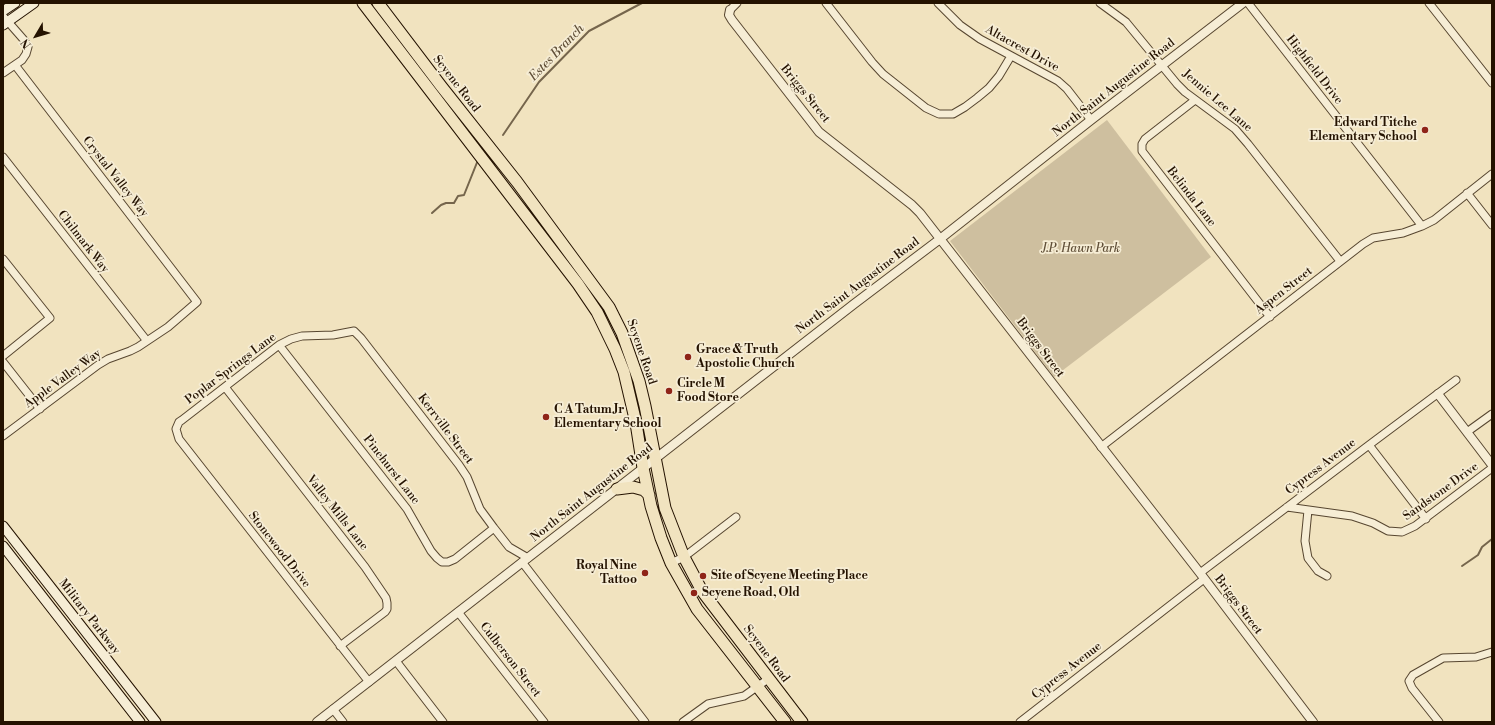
<!DOCTYPE html>
<html>
<head>
<meta charset="utf-8">
<style>
	body { margin:0 }
	#map { position:relative; width:1495px; height:725px; overflow:hidden; background:#f1e3bf; font-family:"Libre Bodoni",serif }
	canvas { display:block }
	.frame { position:absolute; inset:0; border:4px solid #241200; pointer-events:none }
	.north { position:absolute; left:16px; top:16px; width:40px; height:40px; -webkit-text-stroke:3px #f6edd5; paint-order:stroke; rotate:232deg; font-size:11px; font-weight:700; line-height:16px; text-align:center; color:#241200 }
	.north::after { content:''; display:block; margin:auto; width:14px; height:18px; background:#241200; clip-path:polygon(50% 0,100% 100%,50% 72%,0 100%) }
</style>
</head>
<body>
<div id="map">
<canvas width="1495" height="725"></canvas>
<div class="frame"></div>
<div class="north">N</div>
</div>
<script>
const ctx = document.querySelector('canvas').getContext('2d');
ctx.lineJoin = 'round';
function paint(path, color) { ctx.fillStyle = color; ctx.fill(path, 'evenodd'); }
const toPath = rows => new Path2D(rows.map(r => 'M' + r).join(''));
function strokePath(path, color, width, dash) { ctx.strokeStyle = color; ctx.lineWidth = width; ctx.lineCap = dash ? 'butt' : 'round'; ctx.setLineDash(dash || []); ctx.stroke(path); }
function write(font, color, halo, rows, align = 'center') {
  ctx.font = font + ' "Libre Bodoni",serif'; ctx.lineWidth = 3.5; ctx.setLineDash([]); ctx.textBaseline = 'middle'; ctx.strokeStyle = halo; ctx.fillStyle = color; for (const [text, x, y, turn = 0] of rows) {
    ctx.save(); ctx.translate(x, y); ctx.rotate((+turn || 0) * Math.PI / 180); ctx.textAlign = isNaN(turn) ? turn : align; if (halo) ctx.strokeText(text, 0, 0); ctx.fillText(text, 0, 0); ctx.restore();
  }
}
paint(toPath([
	[1107,120,1211,257,1054,377,950,241]
]), '#cebf9f');
strokePath(toPath([
	[503,135,539,82,589,31,642,3],
	[432,213,441,205,446,203,454,203,458,196,464,195,478,160],
	[1462,566,1478,555,1482,547,1492,539]
]), '#75654c', 2);
const minor = toPath([
	[826,3,872,62,883,74,926,108,939,114,953,114,965,107,977,98,989,88,999,76,1011,56],
	[938,3,960,25,980,39,1058,81,1067,89,1091,120],
	[1100,3,1126,22,1177,84,1185,92,1235,129,1248,144,1340,261],
	[1248,3,1422,226],
	[1429,3,1492,83],
	[730,10,737,3],
	[3,16,24,40,28,47,26,54,22,60,3,73],
	[1195,100,1145,139,1142,144,1142,151,1270,317],
	[3,157,147,341],
	[1467,193,1492,225],
	[3,259,50,318,3,356],
	[279,345,407,509,431,551,437,558,442,562,448,562,455,559,494,528],
	[3,362,40,409],
	[225,387,365,567,386,598,387,603,387,609,385,612,340,646],
	[1467,432,1492,414],
	[3,436,98,365,108,359,130,351,138,347,168,327,197,302,15,65],
	[1369,445,1426,519],
	[1101,447,1363,244,1373,238,1403,233,1422,226,1434,220,1492,174],
	[1287,507,1352,516,1373,523,1388,531,1402,532,1415,526,1492,468],
	[1308,510,1305,541,1308,558,1318,571,1327,576],
	[522,562,645,722],
	[671,563,684,557,736,517],
	[1200,573,1369,445,1456,380],
	[458,612,544,722],
	[396,661,443,722],
	[369,682,179,439,176,429,179,422,182,420,279,345,291,339,302,336,333,335,354,331,361,338,459,465,467,477,480,509,494,528,509,547,528,558],
	[333,709,343,722],
	[683,722,708,704,744,696,768,679],
	[1020,722,1204,579],
	[1439,722,1412,688,1409,681,1413,675,1443,658,1476,657,1492,652]
]);
const tertiary = toPath([
	[730,10,729,15,732,20,819,132,912,205,920,213,1200,573,1313,722],
	[1438,394,1492,465],
	[317,722,854,304,940,239,1091,120,1243,3]
]);
const secondary = toPath([
	[3,11,15,3],
	[3,25,34,3],
	[3,526,156,722],
	[3,546,140,722]
]);
const primary = toPath([
	[363,3,578,284,597,312,615,349,624,372,636,423,643,468,651,506,661,538,671,563,697,609,785,722],
	[378,3,441,86,517,182,609,307,622,333,639,381,645,406,665,508,684,557,702,591,802,722],
	[617,489,633,487,644,490,649,495]
]);
strokePath(minor, '#574630', 9);
strokePath(tertiary, '#574630', 10);
strokePath(secondary, '#241200', 11);
strokePath(primary, '#241200', 13);
strokePath(minor, '#f6edd5', 7);
strokePath(tertiary, '#f6edd5', 8);
strokePath(secondary, '#f6edd5', 9);
strokePath(primary, '#f1e3bf', 11);
for (const [x, y, r, color] of [
	[1425,130,4,"#8f2418"],
	[688,357,4,"#8f2418"],
	[669,391,4,"#8f2418"],
	[546,417,4,"#8f2418"],
	[645,573,4,"#8f2418"],
	[703,576,4,"#8f2418"],
	[694,593,4,"#8f2418"]
]) { const dot = new Path2D(); dot.arc(x, y, r, 0, 2 * Math.PI); ctx.fillStyle = color; ctx.fill(dot); strokePath(dot, '#f6edd5', 1.5); }
write('12px', '#241200', '#f6edd5', [
	["Altacrest Drive",1022,49,29],
	["Highfield Drive",1314,70,52],
	["Scyene Road",456,84,52],
	["North Saint Augustine Road",1114,88,-38],
	["Briggs Street",805,94,51],
	["Jennie Lee Lane",1217,101,41],
	["Crystal Valley Way",115,177,52],
	["Belinda Lane",1191,197,52],
	["Chilmark Way",83,242,52],
	["North Saint Augustine Road",858,286,-37],
	["Aspen Street",1284,291,-38],
	["Briggs Street",1040,348,53],
	["Scyene Road",641,352,71],
	["Poplar Springs Lane",231,369,-37],
	["Apple Valley Way",63,379,-36],
	["Kerrville Street",445,429,53],
	["Cypress Avenue",1321,467,-37],
	["Pinehurst Lane",391,470,52],
	["Sandstone Drive",1441,492,-36],
	["North Saint Augustine Road",592,493,-38],
	["Valley Mills Lane",337,513,52],
	["Stonewood Drive",279,550,52],
	["Briggs Street",1238,605,53],
	["Military Parkway",89,617,52],
	["Scyene Road",766,654,53],
	["Culberson Street",510,660,52],
	["Cypress Avenue",1067,671,-38]
]);
write('bold 12px', '#241200', '#f6edd5', [
	["Edward Titche",1417,123,"right"],
	["Elementary School",1417,137,"right"],
	["Grace & Truth",696,350],
	["Apostolic Church",696,364],
	["Circle M",677,384],
	["Food Store",677,398],
	["C A Tatum Jr",554,410],
	["Elementary School",554,424],
	["Royal Nine",637,566,"right"],
	["Tattoo",637,580,"right"],
	["Site of Scyene Meeting Place",711,576],
	["Scyene Road, Old",702,593]
], 'left');
write('italic 12px', '#604f38', '#f6edd5', [
	["J.P. Hawn Park",1081,249]
]);
write('italic 13px', '#615039', '#f6edd5', [
	["Estes Branch",557,53,-46]
]);
</script>
</body>
</html>
